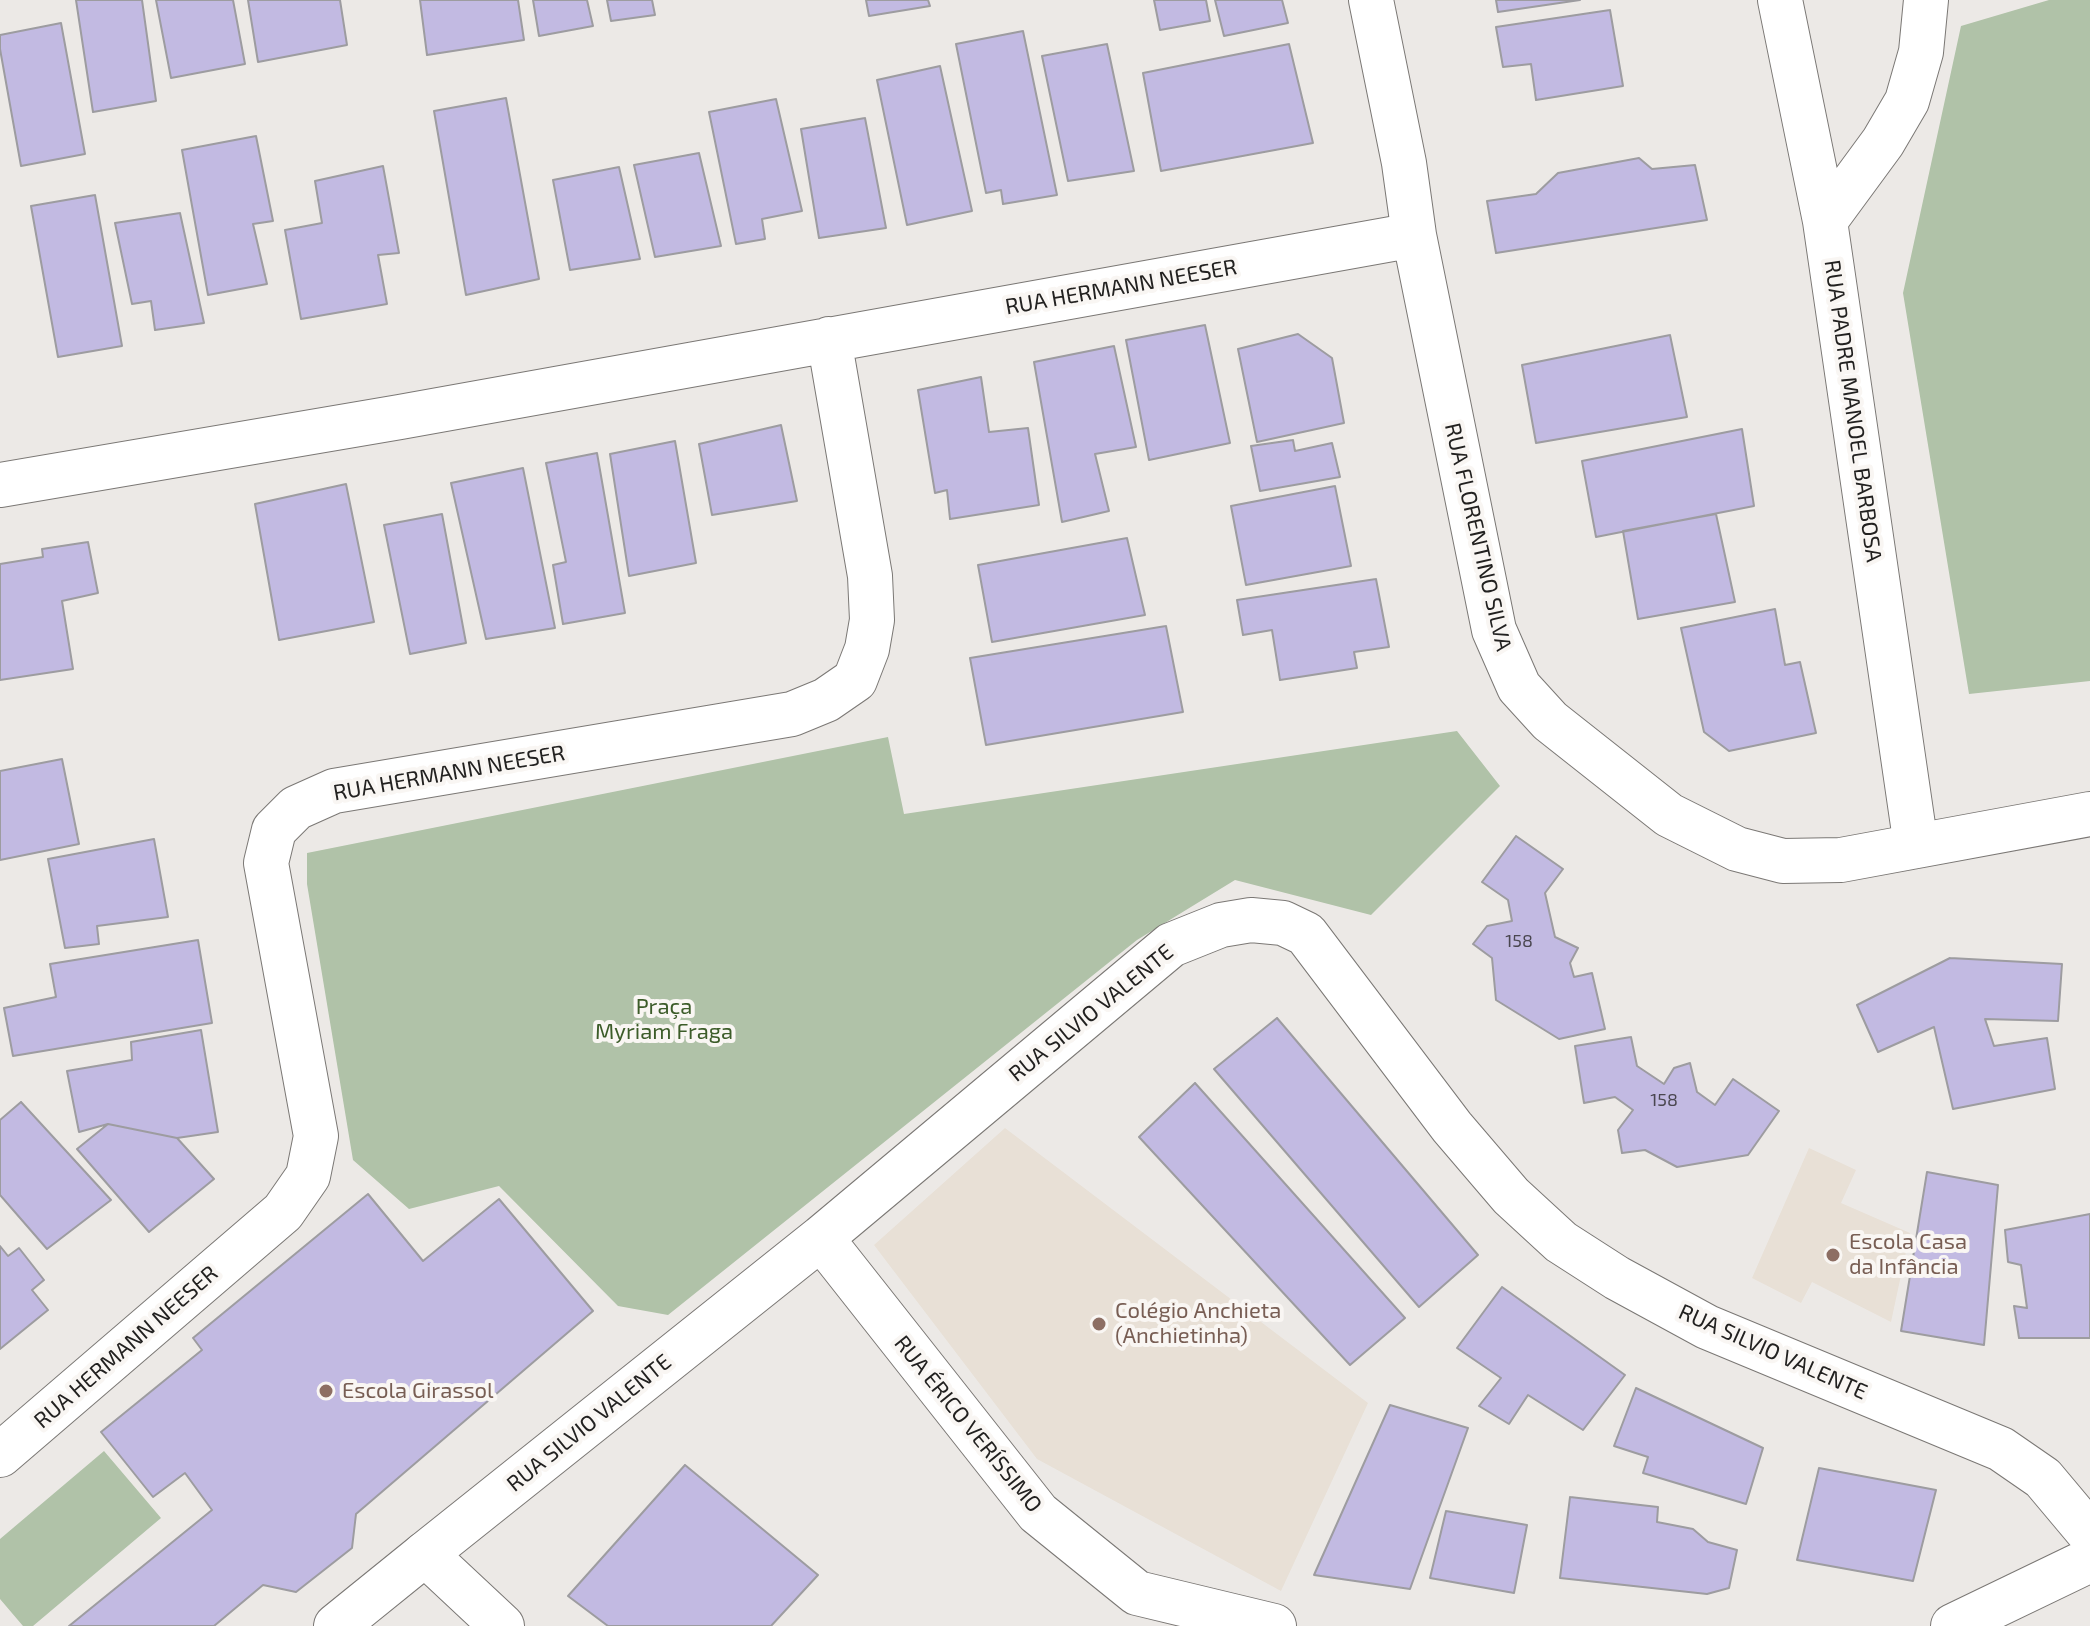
<!DOCTYPE html>
<html>
<head>
<meta charset="utf-8">
<style>
	body { margin:0 }
	canvas { display:block; background:#ece9e6 }
</style>
</head>
<body>
<canvas width="2090" height="1626"></canvas>
<script>
const ctx = document.querySelector('canvas').getContext('2d');
ctx.lineJoin = 'round';
function paint(path, color) { ctx.fillStyle = color; ctx.fill(path, 'evenodd'); }
const toPath = rows => new Path2D(rows.map(r => 'M' + r).join(''));
function strokePath(path, color, width, dash) { ctx.strokeStyle = color; ctx.lineWidth = width; ctx.lineCap = dash ? 'butt' : 'round'; ctx.setLineDash(dash || []); ctx.stroke(path); }
function write(font, color, halo, rows, align = 'center') {
  ctx.font = font + ' "Exo 2",sans-serif'; ctx.lineWidth = 8; ctx.setLineDash([]); ctx.textBaseline = 'middle'; ctx.strokeStyle = halo; ctx.fillStyle = color; for (const [text, x, y, turn = 0] of rows) {
    ctx.save(); ctx.translate(x, y); ctx.rotate((+turn || 0) * Math.PI / 180); ctx.textAlign = isNaN(turn) ? turn : align; if (halo) ctx.strokeText(text, 0, 0); ctx.fillText(text, 0, 0); ctx.restore();
  }
}
paint(toPath([
	[1005,1128,1368,1403,1281,1591,1037,1459,874,1245],
	[1809,1148,1856,1170,1841,1203,1910,1233,1891,1322,1812,1282,1801,1303,1752,1278]
]), '#e8e0d6');
paint(toPath([
	[2049,0,2090,0,2090,681,1969,694,1903,293,1961,26],
	[1457,731,1500,786,1371,915,1235,880,1137,940,668,1315,618,1306,499,1186,409,1209,353,1160,307,884,307,853,888,737,904,814],
	[104,1451,161,1518,33,1626,23,1626,0,1599,0,1539]
]), '#b0c2a8');
const building = toPath([
	[76,0,142,0,156,101,93,112,76,0],
	[156,0,233,0,245,64,171,78,156,0],
	[248,0,340,0,347,45,258,62,248,0],
	[420,0,518,0,524,40,427,55,420,0],
	[533,0,587,0,593,26,539,36,533,0],
	[607,0,652,0,655,15,611,21,607,0],
	[866,0,928,0,930,6,869,16,866,0],
	[1154,0,1206,0,1210,21,1160,30,1154,0],
	[1215,0,1282,0,1288,23,1224,36,1215,0],
	[1496,0,1580,0,1498,12,1496,0],
	[1610,10,1623,86,1536,100,1531,64,1503,67,1496,27,1610,10],
	[61,23,85,154,21,166,0,49,0,35,61,23],
	[1023,31,1057,195,1003,204,1001,190,986,193,956,44,1023,31],
	[1107,44,1134,171,1068,181,1042,56,1107,44],
	[1289,44,1313,143,1161,171,1143,73,1289,44],
	[940,66,972,211,907,225,877,80,940,66],
	[506,98,539,279,466,295,434,111,506,98],
	[776,99,802,211,762,219,765,239,736,244,709,112,776,99],
	[865,118,886,228,819,238,801,129,865,118],
	[256,136,273,221,253,224,267,284,208,295,182,150,256,136],
	[699,153,721,246,655,257,634,165,699,153],
	[1639,158,1652,169,1695,165,1707,220,1496,253,1487,201,1536,194,1558,173,1639,158],
	[383,166,399,253,378,255,387,304,301,319,285,230,322,223,315,181,383,166],
	[619,167,640,259,570,270,553,180,619,167],
	[95,195,122,346,58,357,31,206,95,195],
	[180,213,204,323,155,330,151,301,132,304,115,223,180,213],
	[1205,325,1230,443,1149,460,1126,340,1205,325],
	[1298,334,1332,358,1344,423,1257,442,1238,349,1298,334],
	[1670,335,1687,417,1536,443,1522,365,1670,335],
	[1114,346,1136,447,1095,454,1109,511,1062,522,1034,362,1114,346],
	[981,377,989,432,1028,428,1039,505,950,519,947,490,935,493,918,390,981,377],
	[781,425,797,501,712,515,699,444,781,425],
	[1742,429,1754,506,1596,537,1582,461,1742,429],
	[1293,440,1295,451,1332,443,1340,477,1260,491,1251,446,1293,440],
	[675,441,696,563,629,576,610,454,675,441],
	[597,453,625,613,563,624,553,565,566,562,546,463,597,453],
	[523,468,555,628,486,639,451,483,523,468],
	[346,484,374,622,279,640,255,504,346,484],
	[1335,486,1351,566,1246,585,1231,506,1335,486],
	[442,514,466,643,410,654,384,525,442,514],
	[1716,514,1735,602,1638,619,1623,531,1716,514],
	[1127,538,1145,615,992,642,978,565,1127,538],
	[88,542,98,593,62,601,73,669,0,680,0,564,43,557,42,549,88,542],
	[1376,579,1389,647,1354,652,1357,668,1280,680,1272,630,1243,635,1237,600,1376,579],
	[1775,609,1785,665,1800,662,1816,733,1729,751,1704,732,1681,628,1775,609],
	[1166,626,1183,712,986,745,970,658,1166,626],
	[62,759,79,844,0,860,0,771,62,759],
	[1516,836,1563,869,1545,893,1555,937,1578,948,1570,963,1574,977,1592,973,1605,1029,1559,1039,1496,1000,1492,958,1473,944,1487,926,1512,921,1508,900,1482,882,1516,836],
	[154,839,168,917,97,926,99,944,65,948,48,859,154,839],
	[198,940,212,1023,13,1056,4,1008,56,997,50,964,198,940],
	[1950,958,2062,964,2058,1021,1985,1019,1994,1046,2047,1038,2055,1089,1953,1109,1934,1027,1878,1052,1857,1005,1950,958],
	[1277,1018,1478,1255,1419,1307,1214,1069,1277,1018],
	[201,1030,218,1132,177,1138,108,1124,79,1132,67,1071,132,1060,131,1042,201,1030],
	[1631,1037,1637,1066,1664,1084,1674,1068,1690,1063,1697,1092,1715,1105,1733,1079,1779,1111,1748,1155,1677,1167,1645,1150,1622,1153,1618,1130,1633,1110,1615,1097,1584,1103,1575,1046,1631,1037],
	[1195,1083,1405,1318,1350,1365,1139,1137,1195,1083],
	[21,1102,111,1200,47,1249,0,1195,0,1120,21,1102],
	[108,1124,177,1138,214,1179,149,1232,77,1149,108,1124],
	[1927,1172,1998,1185,1984,1345,1901,1331,1927,1172],
	[368,1194,423,1261,499,1199,593,1311,356,1514,352,1548,296,1592,263,1585,214,1626,69,1626,212,1510,185,1473,153,1497,101,1432,202,1350,193,1338,368,1194],
	[2090,1214,2090,1338,2019,1338,2014,1306,2027,1308,2021,1265,2008,1262,2005,1230,2090,1214],
	[0,1246,8,1256,19,1248,44,1280,32,1290,48,1310,0,1349,0,1246],
	[1502,1287,1625,1375,1583,1430,1528,1395,1509,1424,1479,1406,1501,1378,1457,1348,1502,1287],
	[1636,1388,1763,1448,1746,1504,1643,1473,1648,1457,1614,1446,1636,1388],
	[1390,1405,1468,1428,1410,1589,1314,1575,1390,1405],
	[685,1465,818,1575,771,1626,608,1626,568,1596,685,1465],
	[1819,1468,1936,1490,1913,1581,1797,1560,1819,1468],
	[1570,1497,1658,1507,1657,1522,1693,1529,1708,1542,1737,1550,1729,1588,1707,1594,1560,1578,1570,1497],
	[1446,1511,1527,1525,1514,1593,1430,1578,1446,1511]
]);
paint(building, '#c2bae2');
strokePath(building, '#9d9ca0', 2);
const street = toPath([
	[1371,0,1404,163,1414,235,1494,630,1519,687,1550,721,1669,815,1737,849,1783,861,1841,860,2090,814],
	[1780,0,1825,221],
	[0,485,400,417,1414,235],
	[1916,846,1825,221,1883,142,1907,101,1921,52,1926,0],
	[821,1238,1038,1513,1137,1593,1274,1626],
	[0,1455,283,1212,308,1176,316,1136,266,863,274,830,296,808,334,791,792,714,826,700,855,680,867,649,872,620,870,576,829,339],
	[425,1554,821,1238,1171,945,1221,925,1251,920,1283,923,1306,934,1452,1127,1511,1196,1561,1242,1617,1278,1707,1327,2001,1449,2043,1478,2090,1534],
	[1953,1626,2090,1560]
]);
const secondary = toPath([
	[336,1626,425,1554,502,1626]
]);
strokePath(street, '#7b7875', 46);
strokePath(secondary, '#7b7875', 46);
strokePath(street, '#fff', 44);
strokePath(secondary, '#fff', 44);
for (const [x, y, r, color] of [
	[1833,1255,8,"#8d6e63"],
	[1099,1324,8,"#8d6e63"],
	[326,1391,8,"#8d6e63"]
]) { const dot = new Path2D(); dot.arc(x, y, r, 0, 2 * Math.PI); ctx.fillStyle = color; ctx.fill(dot); strokePath(dot, '#f9f6f3', 3); }
write('18px', '#4a4750', null, [
	["158",1519,941],
	["158",1664,1100]
]);
write('22px', '#222120', '#f9f6f3', [
	["RUA HERMANN NEESER",1121,287,-10],
	["RUA PADRE MANOEL BARBOSA",1853,411,82],
	["RUA FLORENTINO SILVA",1478,537,77],
	["RUA HERMANN NEESER",449,773,-10],
	["RUA SILVIO VALENTE",1091,1013,-39],
	["RUA HERMANN NEESER",126,1347,-41],
	["RUA SILVIO VALENTE",1773,1352,24],
	["RUA SILVIO VALENTE",589,1423,-39],
	["RUA ÉRICO VERÍSSIMO",968,1424,51]
]);
write('22px', '#3c5c29', '#f9f6f3', [
	["Praça",664,1007],
	["Myriam Fraga",664,1032]
]);
write('22px', '#785e54', '#f9f6f3', [
	["Escola Casa",1849,1242],
	["da Infância",1849,1267],
	["Colégio Anchieta",1115,1311],
	["(Anchietinha)",1115,1336],
	["Escola Girassol",342,1391]
], 'left');
</script>
</body>
</html>
